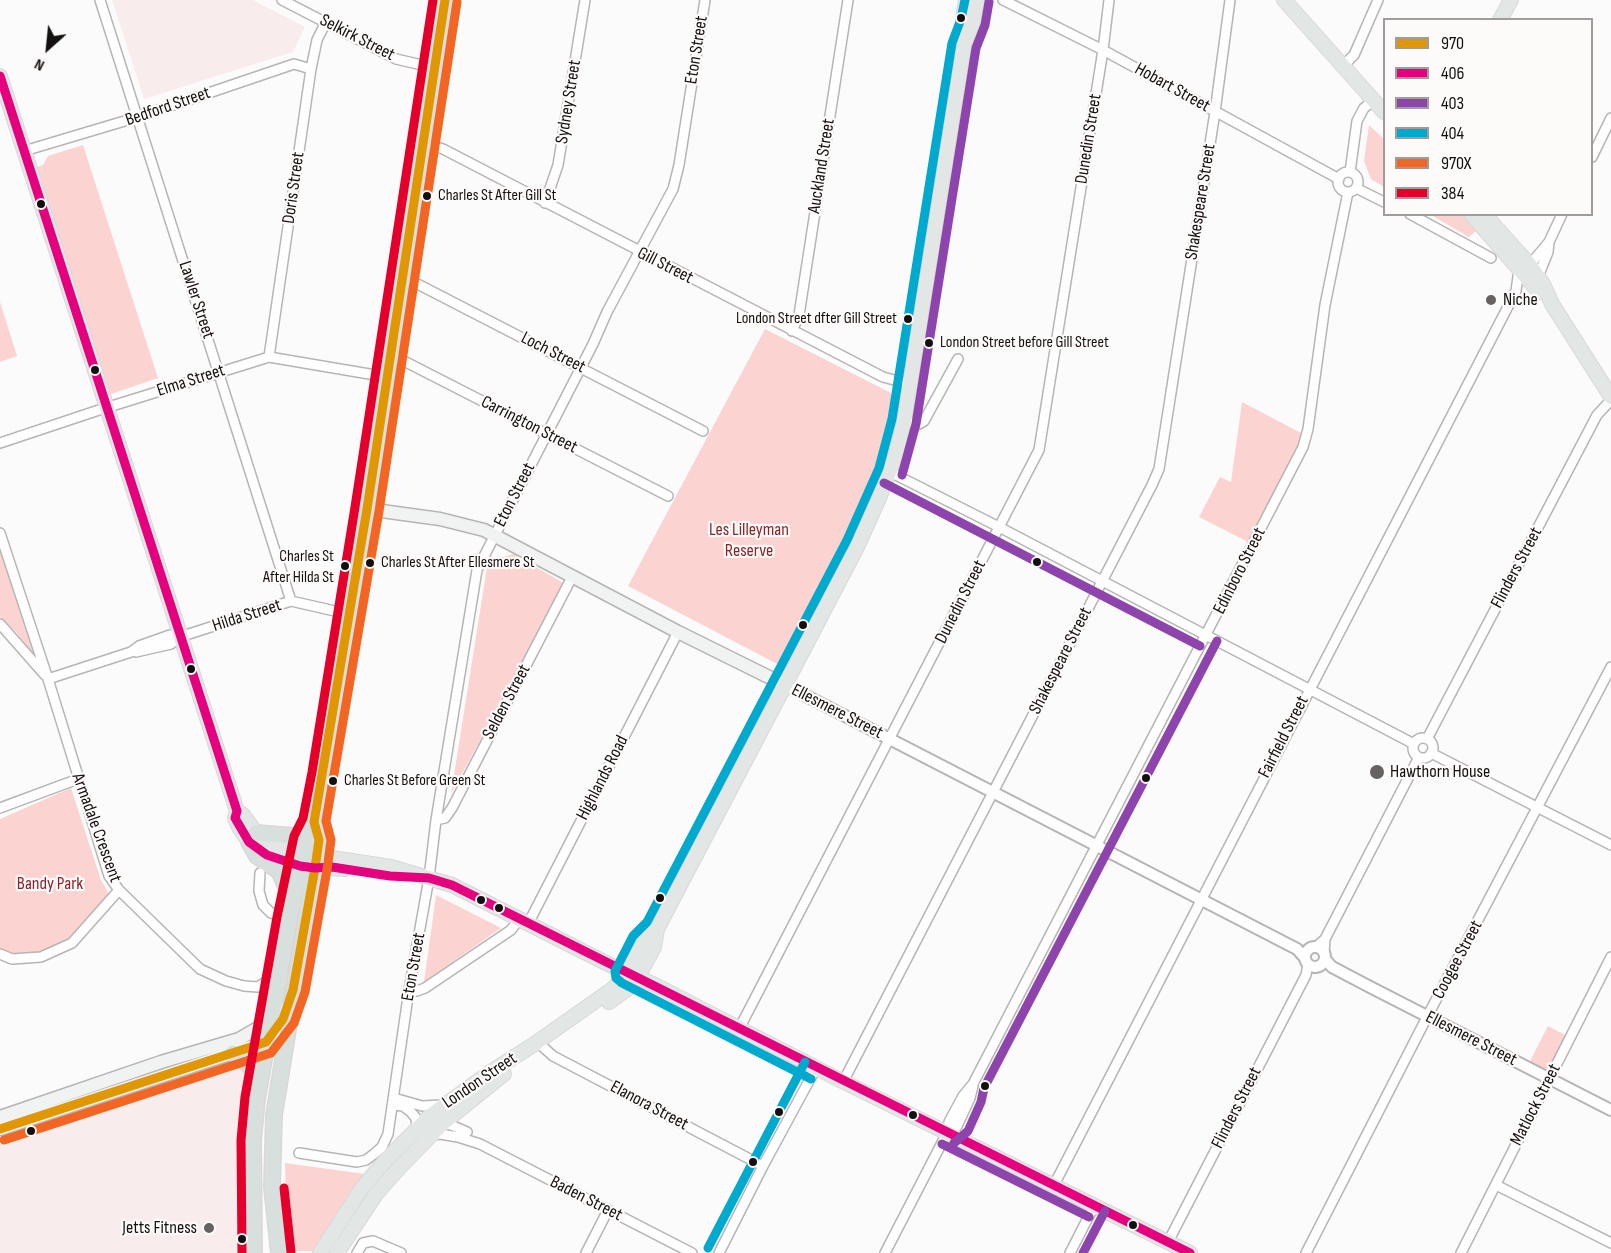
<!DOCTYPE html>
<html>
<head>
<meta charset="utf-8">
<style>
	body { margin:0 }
	#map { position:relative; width:1611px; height:1253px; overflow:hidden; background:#fcfbfb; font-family:"Sofia Sans Condensed",sans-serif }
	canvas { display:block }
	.legend { position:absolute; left:1383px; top:18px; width:210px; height:198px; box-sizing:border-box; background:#fdfafa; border:2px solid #a09c9c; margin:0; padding:8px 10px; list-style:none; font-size:18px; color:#151010 }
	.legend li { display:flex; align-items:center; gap:12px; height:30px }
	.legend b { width:30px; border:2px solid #a09c9c }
	.north { position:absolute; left:18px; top:18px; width:60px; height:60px; -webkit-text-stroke:4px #fdfafa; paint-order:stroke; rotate:207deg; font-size:16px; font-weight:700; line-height:24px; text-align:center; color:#151010 }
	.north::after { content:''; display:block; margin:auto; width:21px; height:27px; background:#151010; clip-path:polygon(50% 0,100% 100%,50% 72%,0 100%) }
</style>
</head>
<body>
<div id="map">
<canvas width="1611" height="1253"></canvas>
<ul class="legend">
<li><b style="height:8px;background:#e09702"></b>970</li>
<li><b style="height:8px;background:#e5007d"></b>406</li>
<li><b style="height:8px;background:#8e44ad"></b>403</li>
<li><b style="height:8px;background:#00a9ce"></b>404</li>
<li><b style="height:8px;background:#f26522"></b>970X</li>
<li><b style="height:8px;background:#e4002b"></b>384</li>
</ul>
<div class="north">N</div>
</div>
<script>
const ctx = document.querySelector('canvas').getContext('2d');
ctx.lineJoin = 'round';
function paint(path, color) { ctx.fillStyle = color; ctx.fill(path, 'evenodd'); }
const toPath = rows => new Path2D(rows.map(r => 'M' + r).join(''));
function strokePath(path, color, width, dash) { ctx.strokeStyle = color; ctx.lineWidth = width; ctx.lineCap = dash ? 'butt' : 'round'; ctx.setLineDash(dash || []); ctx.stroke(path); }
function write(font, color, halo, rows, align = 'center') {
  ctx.font = font + ' "Sofia Sans Condensed",sans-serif'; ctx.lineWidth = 4.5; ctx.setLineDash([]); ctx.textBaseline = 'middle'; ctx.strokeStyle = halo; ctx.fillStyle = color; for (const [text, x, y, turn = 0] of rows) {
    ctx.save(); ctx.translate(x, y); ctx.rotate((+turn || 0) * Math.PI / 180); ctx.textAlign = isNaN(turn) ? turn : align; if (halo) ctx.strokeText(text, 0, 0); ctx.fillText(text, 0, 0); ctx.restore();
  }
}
paint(toPath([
	[112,0,253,0,305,27,293,52,144,99],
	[234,1064,245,1072,247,1080,242,1131,241,1253,0,1253,0,1145,100,1113]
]), '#f8edec');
paint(toPath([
	[1369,125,1384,139,1384,187,1371,179,1364,161],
	[83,145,158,378,105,396,32,169,43,165,48,156],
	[1431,215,1463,215,1477,230,1469,237],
	[0,302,17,356,0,362],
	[765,329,891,393,893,405,880,461,867,499,781,666,628,586],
	[1242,402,1303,434,1302,442,1250,543,1199,517,1220,477,1231,482],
	[0,551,36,654,33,655,16,632,0,617],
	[514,554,565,584,451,794,488,561],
	[71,788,101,880,109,894,71,937,41,953,15,956,0,950,0,819],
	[436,895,501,928,424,982],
	[1548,1026,1567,1036,1551,1068,1541,1070,1528,1065],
	[285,1163,365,1174,314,1251,292,1251,286,1209]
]), '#fbd4d1');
const minor = toPath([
	[100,0,291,601],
	[282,0,396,59,435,68],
	[1003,0,1103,50,1339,179],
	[1343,66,1354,55,1378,0],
	[423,143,443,149,883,377,909,384],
	[24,151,138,117,294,64,311,69],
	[1592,157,1611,118],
	'1338 182a10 10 0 1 1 20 0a10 10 0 1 1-20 0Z',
	[1350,172,1357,121,1364,108,1374,100],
	[1356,188,1384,202],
	[545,203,558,165,585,0],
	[1410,214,1491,258],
	[1528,267,1549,242],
	[402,276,703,431],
	[1540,279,1540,272,1548,252,1549,242,1562,214],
	[792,331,799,315,848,0],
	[390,356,398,358,668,496],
	[269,357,311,69,317,40,326,22],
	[904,422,919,424,924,421,958,359],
	[0,443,99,410,269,357,387,377],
	[890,472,999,527,1414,744],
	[0,533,48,679,109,876,119,890,200,969,226,981,244,986,258,987,279,973],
	[0,624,45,675],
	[136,652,171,644,180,634],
	[48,679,131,652,139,646,170,635,189,634,291,601,348,614],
	'1413 748a10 10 0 1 1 20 0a10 10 0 1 1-20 0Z',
	[1427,739,1597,415,1611,400],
	[1431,753,1611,845],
	[0,808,78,779],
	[436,820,445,818,452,808,572,577],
	[260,873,259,891,263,905,271,913,289,919],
	[528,924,678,632],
	[1316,947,1325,939,1419,757],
	[1324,953,1325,939],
	[0,954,12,959,41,957,72,943,119,890],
	[409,990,417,991,425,988,511,930,519,919],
	[739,1029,1039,450,1103,50,1109,0],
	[539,1041,543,1047,553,1056,763,1166],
	[843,1082,1152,485,1159,469,1215,112,1230,0],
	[394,1098,422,1106,441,1105],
	[393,1105,403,1106,410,1111,416,1118,417,1129],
	[440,1123,451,1125,467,1132],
	[947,1133,957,1126,970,1098,973,1086],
	[431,1135,440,1134,458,1137,480,1144,692,1253],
	[299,1153,357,1162,366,1160,374,1154,382,1147,388,1134,409,990,429,878,436,820,477,570,593,344,607,312,673,189,679,165,705,0],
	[1054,1185,1516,291,1519,269],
	[1496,1185,1611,1243],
	[1168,1242,1306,975,1308,964],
	[357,1253,363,1243,373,1241,401,1253],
	[586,1253,608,1210],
	[719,1253,763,1166,816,1068],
	[885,1253,947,1133,949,1122,963,1096,973,1084,1303,447,1308,429,1325,305,1348,192],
	[1070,1253,1094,1206],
	[1306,1253,1427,1017,1611,667],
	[1461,1253,1611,957]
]);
const tertiary = toPath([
	[785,685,1297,949,1305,958],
	'1305 957a10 10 0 1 1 20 0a10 10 0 1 1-20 0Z',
	[1325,959,1332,967,1372,988,1611,1110]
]);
const secondary = toPath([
	[367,509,440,519,484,530,678,632,785,685],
	[0,1117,161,1062,239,1039,258,1028,271,1013],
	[0,1129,266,1042,274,1033,287,1008]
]);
const primary = toPath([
	[1284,0,1384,112],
	[1500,20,1511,0],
	[964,40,963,18,966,0],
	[0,76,237,811,235,818,239,827,249,842,267,855,300,866,345,869],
	[1471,214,1539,292],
	[1484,214,1529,264,1543,284,1552,304,1611,397],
	[237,811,243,815,256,833,264,839,280,846,332,858,391,867,452,885,610,965,653,984,836,1078,1190,1253],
	[609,1002,627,989,638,977,654,947,657,929],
	[320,1253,362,1188,386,1160,430,1116,489,1073,533,1045,614,988,624,976,643,943,657,929,785,685,858,545,880,496,896,454,904,422,964,45,973,22,977,0],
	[337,1253,376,1194,399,1168,443,1123,504,1074]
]);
const trunk = toPath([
	[256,833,294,836,301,833,312,824],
	[249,842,257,856,279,871,293,902],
	[233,1053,241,1057,261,1078],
	[254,1253,253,1140,257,1099,289,919,306,838,314,822,324,774,367,509,445,0],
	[279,1253,272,1187,274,1115,319,840,314,822]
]);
strokePath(minor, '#b7b4b4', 12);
strokePath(tertiary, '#b7b4b4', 14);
strokePath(secondary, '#b7b4b4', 15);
strokePath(primary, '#d9d7d7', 16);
strokePath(trunk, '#d9d7d7', 18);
strokePath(minor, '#fffefe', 9);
strokePath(tertiary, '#fffefe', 10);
strokePath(secondary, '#f0f3f2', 12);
strokePath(primary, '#e2e7e6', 14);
strokePath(trunk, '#d8e0de', 15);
strokePath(toPath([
	[0,1129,266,1042,283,1019,293,990,315,868,319,840,314,822,367,509,445,0]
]), '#e09702', 9);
strokePath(toPath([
	[0,76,237,811,235,818,249,842,267,855,300,866,315,868,332,867,390,876,429,878,452,885,1190,1253]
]), '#e5007d', 9);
strokePath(toPath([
	[902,475,916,424,976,48,985,25,989,2],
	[884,483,1200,646],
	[954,1143,968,1131,981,1102,984,1088,1217,641],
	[942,1144,1089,1217],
	[1083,1253,1105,1211]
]), '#8e44ad', 9);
strokePath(toPath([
	[811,1079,622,983,616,978,615,971,633,936,647,922,847,540,879,468,892,419,952,43,961,19,965,0],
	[708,1248,805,1062]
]), '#00a9ce', 9);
strokePath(toPath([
	[4,1140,271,1053,294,1023,305,992,327,870,331,840,326,821,379,511,457,2]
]), '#f26522', 9);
strokePath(toPath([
	[284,1188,291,1252],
	[242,1253,241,1140,245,1097,277,917,294,836,303,818,312,772,355,507,433,0]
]), '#e4002b', 9);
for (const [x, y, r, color] of [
	[961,18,5,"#151010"],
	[427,196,5,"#151010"],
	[41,204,5,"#151010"],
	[1491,300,6,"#666262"],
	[908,319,5,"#151010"],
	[929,343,5,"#151010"],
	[95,370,5,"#151010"],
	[1037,562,5,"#151010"],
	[370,563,5,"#151010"],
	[345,566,5,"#151010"],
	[803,625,5,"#151010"],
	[191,669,5,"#151010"],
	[1377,772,8,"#666262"],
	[1146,778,5,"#151010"],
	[333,781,5,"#151010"],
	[660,898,5,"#151010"],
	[481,900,5,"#151010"],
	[499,908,5,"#151010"],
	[985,1086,5,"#151010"],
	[779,1112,5,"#151010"],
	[913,1115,5,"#151010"],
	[31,1131,5,"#151010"],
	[753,1162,5,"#151010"],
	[1133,1225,5,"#151010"],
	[209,1228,6,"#666262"],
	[242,1239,5,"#151010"]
]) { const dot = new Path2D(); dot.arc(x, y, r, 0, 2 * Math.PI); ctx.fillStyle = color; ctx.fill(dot); strokePath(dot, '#fdfafa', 2); }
write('16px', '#151010', '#fdfafa', [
	["Charles St After Gill St",438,196],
	["London Street dfter Gill Street",897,319,"right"],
	["London Street before Gill Street",940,343],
	["Charles St",334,557,"right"],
	["After Hilda St",334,578,"right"],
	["Charles St After Ellesmere St",381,563],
	["Charles St Before Green St",344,781]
], 'left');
write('18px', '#151010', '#fdfafa', [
	["Selkirk Street",357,38,27],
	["Eton Street",697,50,-81],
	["Hobart Street",1172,88,29],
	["Sydney Street",569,102,-81],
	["Bedford Street",168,107,-19],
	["Dunedin Street",1089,139,-81],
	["Auckland Street",822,166,-81],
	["Doris Street",294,188,-82],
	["Shakespeare Street",1201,202,-81],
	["Gill Street",665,266,27],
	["Lawler Street",196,300,72],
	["Loch Street",553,353,27],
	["Elma Street",191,381,-18],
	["Carrington Street",529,425,27],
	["Eton Street",515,495,-63],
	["Flinders Street",1517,568,-62],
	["Edinboro Street",1240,571,-63],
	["Dunedin Street",961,602,-63],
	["Hilda Street",247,616,-18],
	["Shakespeare Street",1061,661,-63],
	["Selden Street",507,702,-62],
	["Ellesmere Street",837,712,27],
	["Fairfield Street",1284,737,-63],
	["Highlands Road",603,778,-63],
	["Armadale Crescent",96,828,70],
	["Coogee Street",1458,960,-62],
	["Eton Street",414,967,-80],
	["Ellesmere Street",1471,1039,27],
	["London Street",480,1081,-34],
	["Matlock Street",1536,1105,-63],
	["Elanora Street",649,1106,28],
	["Flinders Street",1237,1108,-63],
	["Baden Street",586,1199,27]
]);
write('18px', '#151010', '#fdfafa', [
	["Niche",1503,300],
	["Hawthorn House",1390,772],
	["Jetts Fitness",197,1228,"right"]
], 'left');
write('18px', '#872529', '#fdfafa', [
	["Les Lilleyman",749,530],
	["Reserve",749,551],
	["Bandy Park",50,884]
]);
</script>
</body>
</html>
